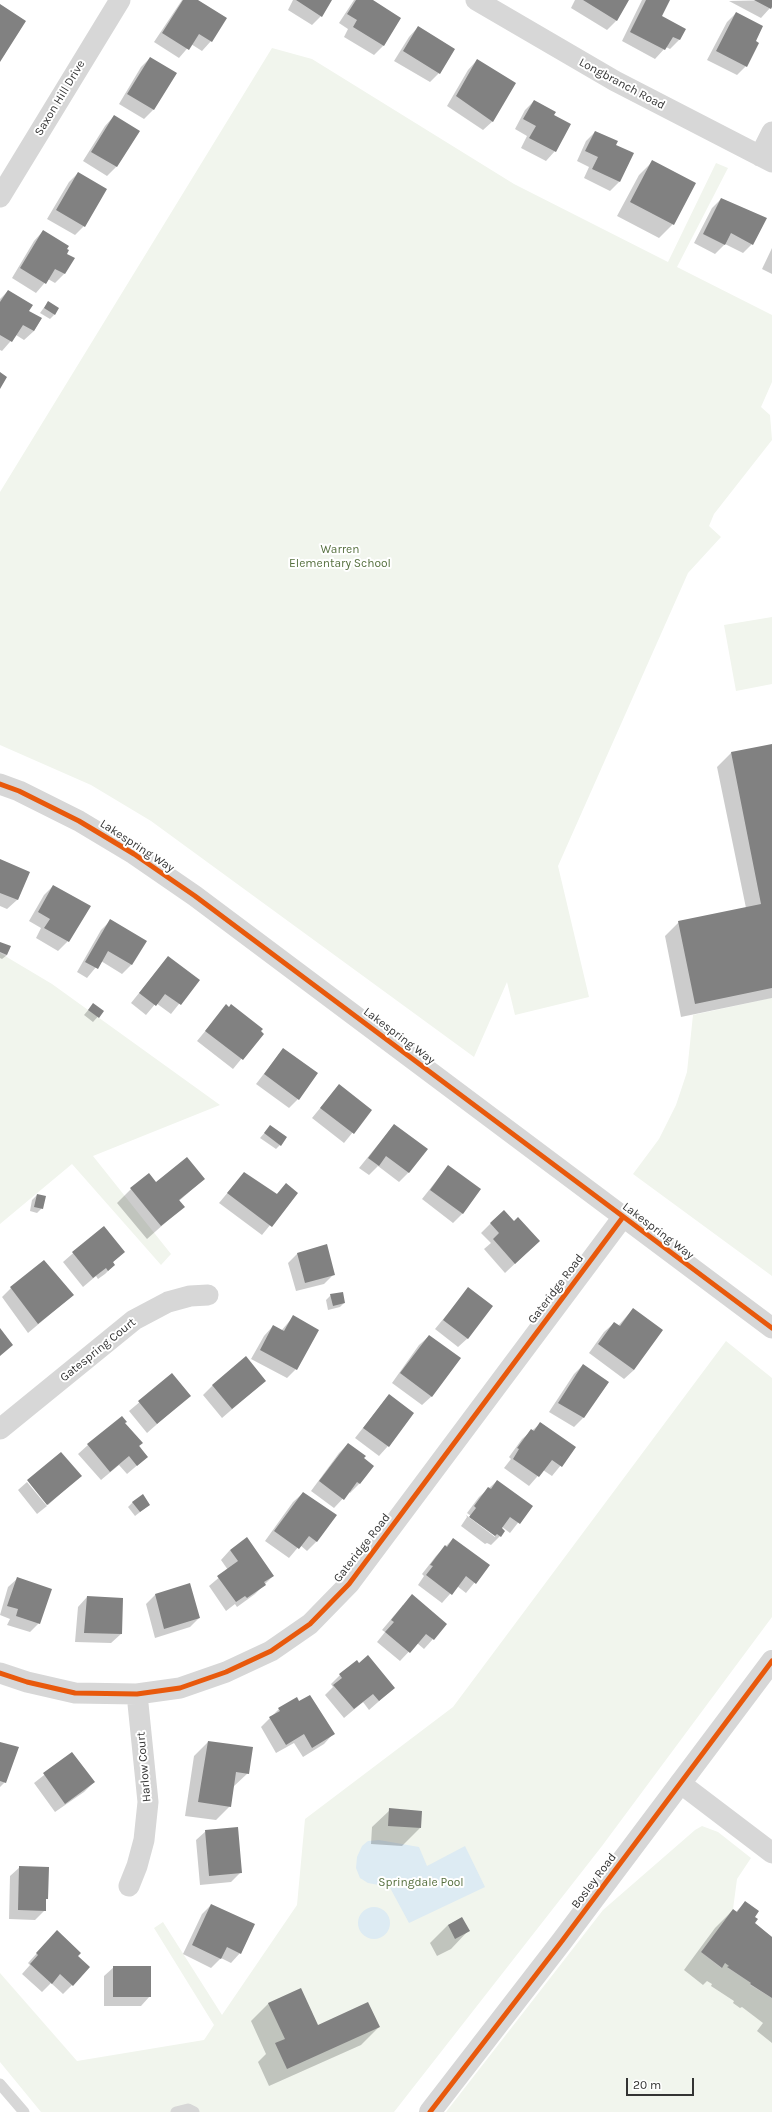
<!DOCTYPE html>
<html>
<head>
<meta charset="utf-8">
<style>
	body { margin:0 }
	#map { position:relative; width:772px; height:2112px; overflow:hidden; background:#fff; font-family:Karla,sans-serif }
	canvas { display:block }
	.scale { position:absolute; left:626px; top:2078px; width:68px; height:18px; box-sizing:border-box; border:2px solid #333; border-top:0; padding-left:5px; font-size:12px; line-height:14px; white-space:nowrap; color:#333; -webkit-text-stroke:3px #fff; paint-order:stroke }
</style>
</head>
<body>
<div id="map">
<canvas width="772" height="2112"></canvas>
<div class="scale">20 m</div>
</div>
<script>
const ctx = document.querySelector('canvas').getContext('2d');
ctx.lineJoin = 'round';
function paint(path, color) { ctx.fillStyle = color; ctx.fill(path, 'evenodd'); }
const toPath = rows => new Path2D(rows.map(r => 'M' + r).join(''));
function strokePath(path, color, width, dash) { ctx.strokeStyle = color; ctx.lineWidth = width; ctx.lineCap = dash ? 'butt' : 'round'; ctx.setLineDash(dash || []); ctx.stroke(path); }
function write(font, color, halo, rows, align = 'center') {
  ctx.font = font + ' Karla,sans-serif'; ctx.lineWidth = 4; ctx.setLineDash([]); ctx.textBaseline = 'middle'; ctx.strokeStyle = halo; ctx.fillStyle = color; for (const [text, x, y, turn = 0] of rows) {
    ctx.save(); ctx.translate(x, y); ctx.rotate((+turn || 0) * Math.PI / 180); ctx.textAlign = isNaN(turn) ? turn : align; if (halo) ctx.strokeText(text, 0, 0); ctx.fillText(text, 0, 0); ctx.restore();
  }
}
paint(toPath([
	[272,48,312,59,514,184,668,262,716,163,728,168,677,267,772,315,772,382,761,407,770,415,772,440,714,514,709,526,721,537,688,573,558,866,589,997,515,1015,507,982,474,1057,151,821,91,785,0,745,0,492],
	[772,617,772,684,736,691,724,625],
	[0,953,52,984,220,1105,93,1156,171,1254,161,1265,72,1164,0,1224],
	[772,998,772,1276,633,1174,659,1139,676,1105,687,1072,693,1015],
	[726,1341,772,1378,772,1617,602,1846,394,2112,41,2112,0,2062,0,1973,77,2061,204,2040,214,2025,154,1928,163,1922,222,2015,297,1905,305,1819,453,1707],
	[702,1826,718,1832,751,1858,737,1879,733,1909,701,1952,721,1968,725,1963,729,1966,728,1968,751,1983,750,1985,772,1998,772,2112,446,2112,603,1910,695,1830]
]), '#f1f5ed');
paint(toPath([
	[379,1840,419,1847,427,1866,465,1846,485,1887,409,1923,388,1884,379,1885,368,1883,360,1878,356,1868,357,1857,362,1846,368,1841],
	'358 1923a16 16 0 1 1 32 0a16 16 0 1 1-32 0Z'
]), '#ddebf3');
paint(toPath([
	[182,0,196,0,211,41,202,51,191,44,179,58,154,42],
	[293,0,331,0,321,16,312,25,288,10],
	[354,0,371,0,400,18,383,46,374,55,344,37,348,29,339,23],
	[575,0,627,0,616,21,607,30,571,8],
	[642,0,669,0,660,16,685,30,679,40,670,49,666,47,655,59,622,41],
	[772,0,770,8,761,18,729,1],
	[736,13,754,42,746,66,737,75,707,60,727,22],
	[418,27,439,73,430,82,394,61,409,37],
	[150,58,175,74,153,110,144,119,119,104,141,67],
	[477,60,493,121,483,130,447,106,468,70],
	[534,101,553,115,569,124,555,151,546,161,521,148,527,136,515,129,525,110],
	[114,116,138,131,116,167,107,176,83,161,105,126],
	[595,132,615,145,619,182,610,191,584,178,589,167,577,161,586,141],
	[652,162,673,224,659,238,617,216,639,175],
	[78,173,84,226,75,235,47,219,69,182],
	[721,199,752,244,743,253,725,244,715,254,694,243,712,208],
	[43,231,66,254,73,259,64,274,55,283,48,279,36,293,12,278,34,241],
	[772,248,772,274,762,269],
	[8,291,28,311,41,319,34,331,24,340,16,335,2,351,0,350,0,299],
	[48,302,54,315,50,319,40,313],
	[772,745,772,998,681,1017,665,936,679,922,746,908,717,767,731,753],
	[0,860,29,873,17,900,7,909,0,906],
	[53,886,89,906,68,941,58,951,36,938,41,928,29,921,44,895],
	[111,920,145,941,131,965,122,974,101,961,87,978,77,972,101,930],
	[0,943,7,955,2,959,0,958],
	[168,957,198,980,171,1014,156,1003,146,1015,131,1003],
	[226,1006,262,1034,233,1069,197,1041],
	[89,1009,103,1011,93,1022,84,1015],
	[283,1049,298,1099,289,1108,256,1084],
	[339,1085,371,1110,344,1143,312,1118],
	[394,1125,409,1172,399,1182,378,1166,369,1175,359,1168],
	[266,1131,280,1145,276,1149,260,1138],
	[448,1166,463,1213,453,1223,422,1199],
	[244,1173,276,1195,286,1184,296,1193,262,1235,219,1203],
	[204,1179,179,1201,183,1207,147,1239,117,1203,131,1189,156,1184],
	[37,1195,42,1208,37,1213,30,1211,32,1200],
	[514,1222,539,1241,505,1273,484,1249,491,1243,481,1233,491,1223],
	[103,1227,124,1252,112,1263,114,1265,105,1274,98,1279,96,1276,83,1287,63,1262],
	[298,1253,334,1274,324,1284,296,1291,288,1263],
	[55,1273,73,1295,28,1333,2,1297,11,1288],
	[469,1288,468,1338,458,1347,435,1329],
	[331,1295,344,1303,340,1307,328,1310,326,1300],
	[633,1309,634,1370,624,1379,589,1353,604,1332,614,1323,618,1326],
	[293,1317,296,1369,287,1378,251,1359,264,1336,273,1326,281,1331],
	[429,1336,432,1396,422,1405,392,1383,419,1345],
	[583,1365,608,1383,583,1418,574,1427,549,1412,574,1374],
	[172,1375,189,1396,147,1433,129,1411],
	[265,1381,222,1418,203,1395,213,1385],
	[389,1395,388,1446,379,1456,355,1438],
	[124,1423,147,1457,127,1474,119,1465,101,1480,78,1454,88,1445],
	[541,1423,575,1448,552,1476,543,1470,529,1486,504,1468,511,1459,509,1457,522,1439],
	[348,1444,372,1466,359,1484,350,1493,349,1492,334,1508,311,1491,339,1453],
	[80,1476,48,1505,28,1481],
	[497,1481,531,1506,510,1533,501,1526,500,1536,491,1545,487,1543,485,1544,461,1526,467,1517,466,1515,495,1537,495,1534,467,1513,479,1497],
	[27,1482,47,1506,37,1514,18,1490],
	[303,1493,317,1541,307,1551,300,1545,289,1558,265,1541,293,1502],
	[133,1502,149,1505,135,1516,128,1507],
	[453,1539,489,1565,466,1593,457,1586,442,1603,418,1585,424,1576,422,1574,436,1556],
	[230,1550,273,1576,255,1594,237,1607,235,1604,226,1611,209,1586,228,1570,221,1560],
	[18,1578,39,1623,30,1632,7,1625,10,1619,0,1615,8,1587],
	[189,1585,199,1618,190,1627,155,1638,146,1604,155,1595],
	[87,1597,121,1634,111,1643,75,1642,78,1607],
	[403,1605,433,1639,424,1649,417,1643,400,1661,377,1642,385,1632,382,1630],
	[340,1675,394,1688,369,1710,363,1702,344,1718,325,1695,333,1687,331,1684],
	[299,1702,333,1734,324,1744,303,1757,294,1743,276,1753,261,1727,279,1709],
	[208,1742,248,1773,233,1787,230,1806,216,1820,185,1816,194,1756],
	[0,1743,18,1748,5,1782,0,1787],
	[72,1753,94,1782,84,1792,55,1812,34,1783],
	[390,1810,420,1828,402,1846,371,1844,372,1827],
	[206,1831,241,1872,231,1882,200,1885,196,1840],
	[20,1867,47,1898,45,1900,45,1910,35,1920,9,1919,10,1876],
	[745,1902,753,1917,754,1923,772,1937,772,2043,757,2031,763,2023,742,2007,740,2008,733,2003,734,2001,711,1986,712,1984,707,1981,703,1985,684,1970,715,1928,733,1910,736,1912],
	[211,1905,240,1953,231,1963,221,1958,211,1968,183,1954,202,1914],
	[461,1918,468,1931,451,1949,437,1956,430,1943,448,1925],
	[48,1941,77,1956,72,1985,63,1994,51,1983,42,1992,22,1974,30,1965,28,1963],
	[114,1967,150,1996,141,2006,104,2006,104,1976],
	[269,2003,317,2026,379,2027,361,2045,269,2086,258,2062,266,2054,251,2021]
]), '#0003');
paint(toPath([
	[183,0,198,0,227,18,212,42,199,34,189,50,162,33],
	[296,0,332,0,322,17],
	[356,0,373,0,401,18,384,46,353,27,357,20,347,14],
	[583,0,629,0,617,21],
	[646,0,670,0,662,16,686,29,680,40,673,37,665,50,630,32],
	[754,0,772,0,772,7,771,9],
	[0,4,26,21,0,62],
	[736,12,763,26,756,41,759,43,747,67,716,51],
	[418,26,455,49,440,74,403,51],
	[150,57,177,73,154,110,127,94],
	[477,59,516,83,493,122,456,96],
	[534,100,556,112,554,115,571,124,556,152,529,138,536,126,523,119],
	[114,115,140,131,117,167,91,152],
	[595,131,618,141,616,145,634,153,620,182,592,169,598,157,585,151],
	[652,160,696,183,674,225,630,202],
	[78,172,107,189,85,227,56,210],
	[721,198,767,218,753,245,731,233,725,245,703,234],
	[43,230,69,246,67,249,69,250,67,254,75,258,65,274,55,269,46,284,20,268],
	[8,290,33,305,29,311,42,318,34,331,23,325,12,342,0,335,0,302],
	[48,301,59,308,55,315,44,308],
	[0,372,7,377,0,389],
	[772,744,772,988,695,1004,678,921,761,904,731,752],
	[0,859,30,872,18,900,0,893],
	[53,885,91,906,69,942,44,928,50,919,38,912],
	[110,919,147,941,132,965,108,951,98,969,85,962],
	[0,942,11,946,7,955,0,952],
	[168,956,200,980,181,1005,165,994,156,1006,139,993],
	[93,1003,104,1011,99,1018,88,1010],
	[226,1004,229,1007,231,1004,263,1029,261,1031,264,1034,243,1060,205,1031],
	[283,1048,318,1073,299,1100,264,1074],
	[339,1084,372,1110,354,1134,320,1108],
	[394,1124,428,1149,409,1173,386,1156,379,1166,368,1158],
	[270,1125,287,1137,281,1146,264,1133],
	[187,1157,205,1179,179,1200,185,1207,161,1226,130,1188,149,1173,156,1182],
	[448,1165,481,1189,463,1214,430,1190],
	[244,1172,277,1194,286,1183,298,1193,272,1227,227,1193],
	[37,1194,46,1196,43,1209,34,1207],
	[504,1210,514,1221,518,1217,540,1241,515,1264,493,1239,499,1233,490,1223],
	[104,1226,125,1252,113,1262,115,1265,108,1271,106,1268,93,1278,72,1252],
	[327,1244,335,1275,305,1283,297,1253],
	[44,1260,74,1295,38,1324,10,1287],
	[468,1287,493,1306,468,1339,443,1320],
	[343,1292,345,1303,333,1306,330,1294],
	[633,1308,663,1330,634,1370,598,1344,614,1322,620,1326],
	[293,1315,319,1330,297,1370,260,1350,273,1325,284,1331],
	[0,1328,13,1345,0,1356],
	[429,1335,461,1358,432,1397,400,1373],
	[246,1356,266,1381,232,1409,212,1385],
	[583,1364,609,1382,584,1418,558,1403],
	[172,1373,191,1396,157,1424,138,1401],
	[389,1394,414,1413,389,1447,363,1428],
	[122,1416,127,1422,125,1423,143,1443,139,1446,148,1457,137,1466,129,1456,110,1472,87,1444],
	[540,1422,576,1447,562,1467,552,1460,539,1477,513,1459,519,1449,517,1448,531,1429,534,1431],
	[348,1443,366,1456,364,1458,374,1466,360,1484,357,1482,344,1500,319,1481],
	[61,1452,82,1476,47,1505,27,1480],
	[497,1480,533,1506,520,1524,510,1517,502,1528,505,1531,501,1537,497,1534,495,1536,469,1517,476,1508,474,1506,488,1487,491,1489],
	[303,1492,337,1515,317,1542,309,1536,299,1549,274,1531],
	[143,1494,150,1505,140,1512,132,1502],
	[247,1537,274,1576,264,1582,266,1585,247,1598,245,1596,236,1602,217,1576,238,1561,230,1550],
	[453,1538,490,1565,476,1584,466,1576,452,1595,426,1575,433,1566,430,1565,445,1545,447,1547],
	[17,1577,52,1589,40,1624,16,1616,18,1609,7,1606],
	[190,1583,200,1618,164,1629,155,1594],
	[412,1594,447,1624,434,1640,426,1634,410,1653,385,1632,394,1622,391,1620],
	[87,1596,123,1598,122,1634,84,1633],
	[368,1655,395,1688,379,1701,373,1694,354,1709,333,1685,342,1678,339,1674,357,1660,359,1663],
	[310,1695,335,1734,312,1748,304,1734,286,1745,269,1717,280,1711,278,1708,297,1697,299,1701],
	[208,1741,253,1747,249,1774,236,1772,231,1807,198,1802],
	[0,1742,19,1747,6,1783,0,1781],
	[72,1752,95,1782,65,1804,43,1773],
	[389,1808,422,1811,421,1828,388,1826],
	[238,1827,242,1873,209,1876,205,1830],
	[19,1866,49,1867,48,1899,46,1899,46,1911,18,1910],
	[745,1901,759,1911,755,1917,758,1919,755,1923,772,1937,772,1998,750,1984,751,1983,727,1967,729,1966,725,1963,722,1968,701,1952,733,1909,737,1912],
	[211,1904,255,1924,241,1954,227,1947,221,1959,192,1945],
	[462,1917,470,1931,455,1939,448,1925],
	[57,1930,81,1953,78,1956,90,1967,73,1986,60,1974,52,1984,30,1964,38,1955,36,1953],
	[113,1966,151,1966,151,1997,113,1997],
	[301,1988,318,2025,368,2002,380,2027,287,2069,275,2043,285,2039,268,2003]
]), '#818181');
strokePath(toPath([
	[0,2084,24,2112],
	[176,2112,188,2109,194,2112]
]), '#d7d7d7', 11);
strokePath(toPath([
	[476,0,615,81,772,162],
	[760,156,772,132],
	[0,197,120,0],
	[0,784,19,791,79,821,134,854,195,896,772,1328],
	[0,1429,134,1320,168,1302,190,1296,208,1295],
	[0,1673,27,1682,75,1693,137,1694,180,1688,226,1672,271,1651,310,1624,349,1584,623,1217],
	[680,1783,772,1853],
	[129,1886,137,1866,144,1840,148,1802,137,1694]
]), '#d7d7d7', 21);
strokePath(toPath([
	[430,2112,562,1941,772,1661]
]), '#d7d7d7', 22);
strokePath(toPath([
	[0,784,19,791,79,821,134,854,195,896,772,1328],
	[0,1673,27,1682,75,1693,137,1694,180,1688,226,1672,271,1651,310,1624,349,1584,623,1217],
	[430,2112,562,1941,772,1661]
]), '#e8590c', 5);
write('12px', '#333', '#fff', [
	["Longbranch Road",622,84,28],
	["Saxon Hill Drive",60,98,-59],
	["Lakespring Way",137,846,33],
	["Lakespring Way",399,1036,37],
	["Lakespring Way",658,1231,37],
	["Gateridge Road",556,1289,-53],
	["Gatespring Court",98,1350,-39],
	["Gateridge Road",362,1548,-52],
	["Harlow Court",144,1767,-95],
	["Bosley Road",594,1881,-53]
]);
write('12px', '#56703f', '#fff', [
	["Warren",340,550],
	["Elementary School",340,564],
	["Springdale Pool",421,1883]
]);
</script>
</body>
</html>
